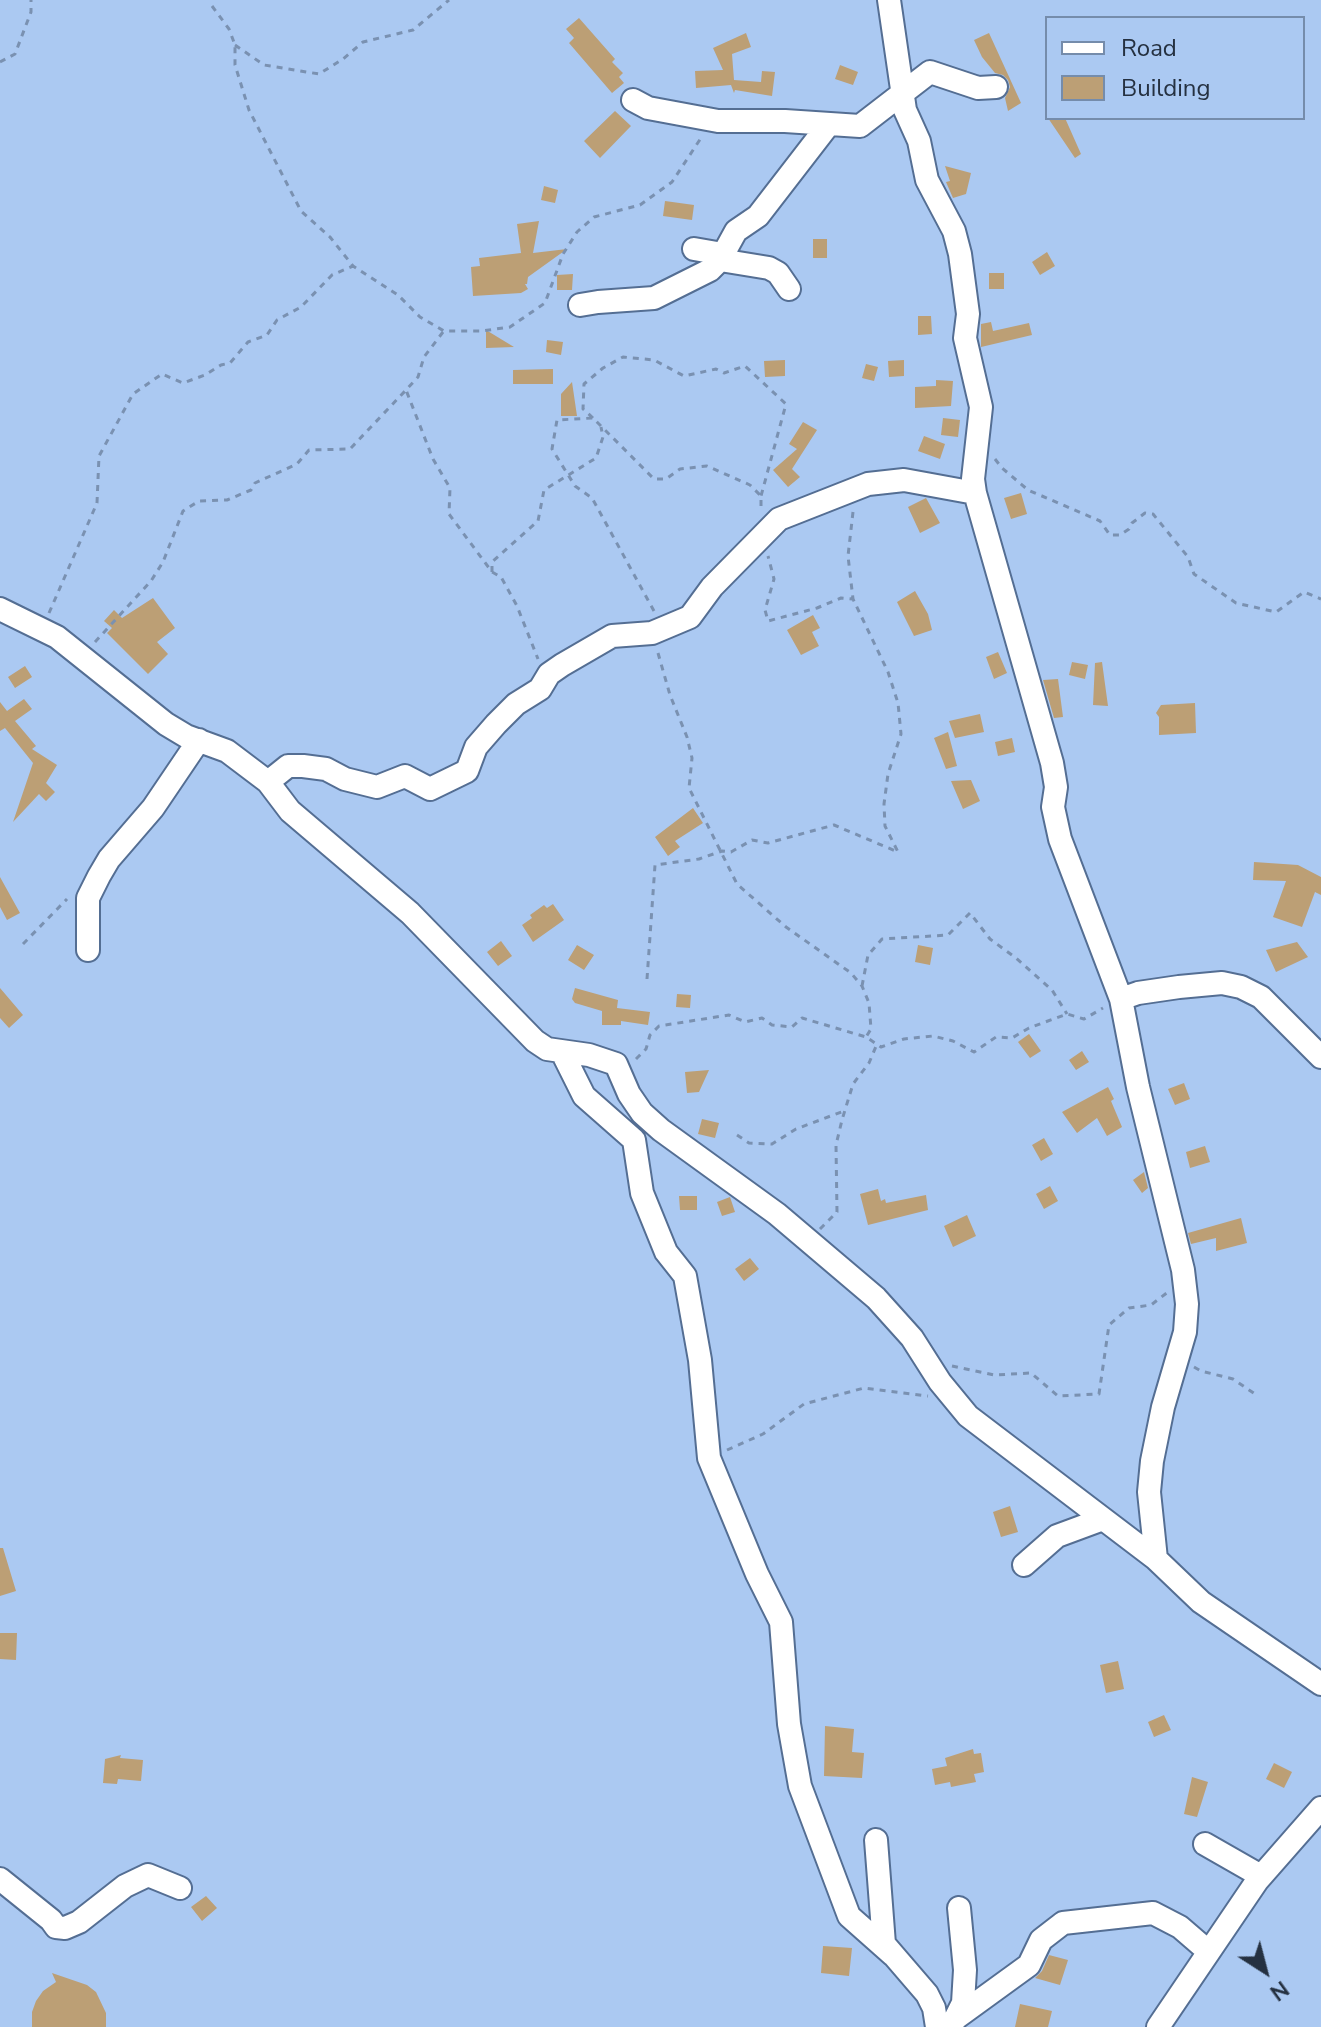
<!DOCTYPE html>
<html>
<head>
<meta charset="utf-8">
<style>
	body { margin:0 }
	#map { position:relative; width:1321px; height:2027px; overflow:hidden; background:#abc9f2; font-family:"Nunito Sans",sans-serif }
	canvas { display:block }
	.legend { position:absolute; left:1045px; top:16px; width:260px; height:104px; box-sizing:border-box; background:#abc9f2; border:2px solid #758cab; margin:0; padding:10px 14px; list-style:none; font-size:24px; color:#253141 }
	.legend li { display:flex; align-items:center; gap:16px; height:40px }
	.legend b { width:40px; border:2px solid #758cab }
	.north { position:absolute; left:1225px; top:1931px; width:80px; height:80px; -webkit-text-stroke:6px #abc9f2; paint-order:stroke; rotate:144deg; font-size:22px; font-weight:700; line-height:32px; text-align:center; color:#253141 }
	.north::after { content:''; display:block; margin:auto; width:28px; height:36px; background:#253141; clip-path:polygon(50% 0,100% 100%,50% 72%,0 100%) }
</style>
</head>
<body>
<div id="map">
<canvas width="1321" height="2027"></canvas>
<ul class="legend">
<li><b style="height:10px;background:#fff"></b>Road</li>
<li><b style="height:22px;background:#bc9f75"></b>Building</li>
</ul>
<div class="north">N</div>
</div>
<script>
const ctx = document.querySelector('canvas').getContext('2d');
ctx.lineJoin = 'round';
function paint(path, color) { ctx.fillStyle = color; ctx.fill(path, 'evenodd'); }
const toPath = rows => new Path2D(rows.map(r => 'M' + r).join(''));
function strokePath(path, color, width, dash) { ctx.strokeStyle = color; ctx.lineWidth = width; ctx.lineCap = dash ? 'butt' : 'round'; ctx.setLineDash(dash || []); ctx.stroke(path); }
paint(toPath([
	[579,18,615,59,612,62,623,73,619,77,624,83,612,93,569,43,574,38,566,29],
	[746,33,751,47,732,54,734,80,761,82,762,71,775,72,772,96,735,90,734,93,731,85,696,88,695,71,723,70,713,48],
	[989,33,1021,103,1008,111,1005,98,1010,87,1008,80,1003,75,995,73,982,57,974,40],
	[840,65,858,72,853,85,835,79],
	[615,111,631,126,600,158,584,141],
	[1048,118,1065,118,1081,154,1075,158],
	[945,166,971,173,966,194,953,198,946,182,950,181],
	[544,186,558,190,555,203,541,200],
	[665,201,694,205,692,220,663,216],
	[539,221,533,253,567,249,528,277,527,284,525,284,528,289,521,293,473,296,471,267,480,266,479,258,521,253,517,224],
	[813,239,827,239,827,258,813,258],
	[1047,252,1055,266,1040,275,1032,262],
	[989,273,1004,273,1004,289,989,289],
	[573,274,572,290,557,290,557,275],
	[918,316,931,316,932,334,918,335],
	[991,322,993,331,1029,323,1032,335,981,347,981,324],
	[486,330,514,347,486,348],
	[547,340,563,342,561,355,546,352],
	[785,360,785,376,765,377,764,361],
	[904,360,904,376,889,377,888,361],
	[866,364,878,367,874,381,862,378],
	[553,369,553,384,513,384,513,370],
	[936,380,953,381,951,406,915,408,915,387,936,386],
	[572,382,577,416,561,416,561,394],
	[943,418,960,420,958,437,941,435],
	[803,422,817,430,792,469,800,477,788,487,773,470,797,449,789,444],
	[924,436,945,444,940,459,918,451],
	[1021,493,1027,514,1011,519,1004,498],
	[926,498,940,523,920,533,908,507],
	[915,591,928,614,932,630,914,636,897,602],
	[153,598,175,628,157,642,168,654,148,674,107,633,112,628,104,621,114,610,122,618],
	[813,615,820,628,812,632,819,646,801,655,787,630],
	[998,652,1007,673,994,679,986,657],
	[1072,662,1088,665,1085,679,1069,675],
	[1102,662,1108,706,1093,705,1095,663],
	[25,666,32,677,15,688,8,677],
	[1058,679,1063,717,1054,718,1043,680],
	[24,699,32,709,15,721,36,746,32,749,57,765,46,783,55,792,46,801,39,794,13,822,33,763,5,728,0,731,0,702,7,711],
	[1195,703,1196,733,1159,735,1159,717,1156,713,1161,705],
	[980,714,984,732,955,738,949,721],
	[948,732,957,766,946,769,934,738],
	[1012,738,1015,752,998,756,995,742],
	[971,780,980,801,963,809,951,781],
	[693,808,703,823,675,841,680,847,668,856,655,837],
	[1254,862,1298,865,1321,877,1321,895,1315,892,1302,927,1273,917,1286,881,1253,880],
	[0,877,20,913,7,920,0,907],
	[553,904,564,920,533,942,522,925,532,918,530,915,544,905,547,908],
	[501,941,512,956,498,966,487,952],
	[1297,942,1308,957,1276,972,1266,950],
	[577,945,594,955,584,970,568,960],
	[918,945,933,948,930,965,915,962],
	[0,988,23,1015,9,1028,0,1018],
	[575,988,618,1000,617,1008,650,1012,648,1025,621,1021,621,1025,602,1025,602,1011,575,1003,572,999],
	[677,994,691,995,690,1008,676,1007],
	[1029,1034,1041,1051,1030,1058,1018,1042],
	[1082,1051,1089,1062,1076,1070,1069,1060],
	[709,1070,699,1092,687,1093,685,1072],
	[1184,1083,1190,1099,1175,1105,1168,1089],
	[1108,1087,1114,1099,1111,1101,1122,1127,1107,1136,1097,1118,1077,1133,1062,1112],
	[702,1119,719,1123,715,1138,698,1134],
	[1044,1138,1053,1154,1041,1161,1032,1145],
	[1205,1146,1210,1162,1190,1168,1186,1152],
	[1144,1172,1148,1188,1142,1193,1133,1180],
	[1050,1186,1058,1201,1044,1209,1036,1194],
	[878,1189,881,1201,885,1199,886,1203,926,1195,928,1210,868,1225,860,1194],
	[679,1196,697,1196,697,1210,680,1210],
	[730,1197,735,1212,722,1216,717,1202],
	[967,1215,976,1236,953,1247,944,1226],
	[1241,1218,1247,1243,1216,1251,1216,1238,1191,1244,1188,1233],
	[750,1258,759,1269,744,1281,735,1269],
	[1010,1506,1018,1532,1001,1537,993,1512],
	[0,1548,3,1548,16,1591,0,1596],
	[0,1633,17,1633,16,1660,0,1659],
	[1118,1661,1124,1689,1106,1693,1100,1665],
	[1164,1715,1171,1730,1154,1737,1148,1722],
	[825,1726,854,1729,852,1752,864,1753,862,1778,824,1776],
	[973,1749,974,1754,981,1753,984,1772,974,1774,976,1782,951,1787,950,1782,935,1785,932,1769,947,1766,945,1758],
	[121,1755,120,1758,143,1760,141,1781,118,1779,117,1784,103,1783,105,1759],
	[1274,1763,1292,1772,1284,1788,1266,1779],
	[1192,1777,1208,1782,1197,1817,1184,1814],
	[206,1896,217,1908,202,1921,191,1907],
	[823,1946,852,1948,849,1976,821,1973],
	[1049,1955,1068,1960,1060,1985,1035,1978,1042,1971],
	[52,1973,87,1985,96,1992,106,2013,106,2027,32,2027,32,2012,36,2001,43,1991,56,1982],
	[1020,2004,1052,2011,1048,2027,1015,2027]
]), '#bc9f75');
const minor = toPath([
	[889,0,905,110,919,141,927,180,954,231,960,254,968,314,965,338,981,407,973,479,975,493,1052,763,1056,787,1053,807,1060,839,1121,999,1138,1087,1183,1270,1187,1304,1185,1332,1163,1407,1152,1461,1149,1492,1156,1559,1201,1602,1321,1684],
	[633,100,648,108,718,121,785,121,860,126,930,72,978,88,996,87],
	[694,249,717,253,720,260,769,268,778,273,789,289],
	[580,305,598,302,654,298,710,270,720,260,736,231,758,216,829,124],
	[0,609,57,637,166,724,186,736,227,751,268,782,290,811,410,913,535,1041,547,1049,589,1055,616,1064,629,1094,642,1113,661,1130,777,1214,876,1298,912,1338,940,1382,968,1416,1156,1559],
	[268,782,288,766,303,766,326,769,345,779,377,787,405,776,430,789,467,771,476,747,496,724,516,704,540,689,549,674,562,665,612,636,652,633,690,617,712,587,779,519,868,484,904,480,975,493],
	[88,950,88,898,99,876,109,859,153,808,199,740],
	[1121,999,1138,993,1179,987,1222,983,1241,987,1261,997,1321,1057],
	[562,1052,584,1096,634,1140,642,1193,666,1252,685,1276,700,1360,709,1458,757,1574,781,1622,789,1724,800,1786,849,1916,893,1955],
	[1024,1565,1057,1536,1103,1519],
	[876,1840,884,1944,927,1994,934,2008,937,2027],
	[1205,1844,1261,1876],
	[0,1879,51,1920,56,1927,65,1928,79,1922,125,1886,148,1875,180,1888],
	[956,2018,1029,1965,1041,1940,1063,1923,1153,1913,1180,1927,1209,1952],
	[953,2023,963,2003,965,1970,959,1908],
	[1158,2027,1257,1881,1321,1808]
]);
strokePath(minor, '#546e93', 26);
strokePath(toPath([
	[212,6,229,29,235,45,235,65,249,110,301,211,330,237,353,266,398,295,420,317,444,331,482,331,510,327,545,303,563,254,577,232,594,217,640,205,672,182,701,138],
	[235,45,264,65,319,74,343,59,363,42,413,30,449,0],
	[0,62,15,54,31,12,31,0],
	[443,332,424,357,418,377,406,390,433,459,450,488,449,514,492,572,501,577,517,606,538,659],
	[593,418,583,409,584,384,603,368,623,357,654,360,684,376,716,369,724,373,745,366,786,404,761,496],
	[995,459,1002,468,1028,490,1100,521,1110,535,1120,535,1129,529,1132,523,1145,513,1153,514,1188,557,1194,574,1236,603,1276,612,1304,592,1321,599],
	[853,512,848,556,853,599],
	[492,572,492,562,538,521,544,490,596,458,603,437,601,427],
	[654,611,592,498,575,486,552,449,557,420,593,418,654,479,666,479,680,469,707,466,750,485,761,496,761,509],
	[49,613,97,503,99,456,133,394,162,374,183,383,205,375,221,365,230,363,248,342,267,335,277,320,301,307,332,275,353,266],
	[95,642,151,581,163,562,183,511,199,501,227,500,251,490,255,483,297,464,309,450,350,449,406,390],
	[658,653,670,695,687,737,692,758,689,788,737,884,786,927,851,973,862,986,869,1003,871,1029,866,1037],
	[23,944,67,899],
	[647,979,655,865,699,859,722,851,731,852,752,840,768,843,834,825,898,852,885,826,884,804,888,774,901,734,898,703,888,672,853,599,841,598,817,608,768,621,765,610,774,579,768,556],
	[862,986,868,955,882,939,948,935,970,913,990,939,1016,958,1052,990,1067,1014],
	[636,1059,646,1049,650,1035,659,1026,729,1015,745,1022,762,1018,772,1025,792,1027,802,1018,866,1037,881,1047,904,1039,933,1036,953,1041,974,1052,996,1037,1012,1038,1029,1028,1067,1014,1084,1019,1103,1008],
	[737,1135,749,1143,772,1144,796,1129,844,1111],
	[820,1229,837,1212,836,1145,842,1120,853,1084,869,1063,877,1044],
	[952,1366,994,1375,1031,1373,1058,1396,1099,1394,1109,1325,1129,1308,1151,1305,1168,1292],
	[1194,1367,1201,1371,1233,1379,1255,1394],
	[727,1450,763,1434,804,1404,864,1388,928,1396]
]), '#7a91b1', 3, [6, 6]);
strokePath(minor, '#fff', 22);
</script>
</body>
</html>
